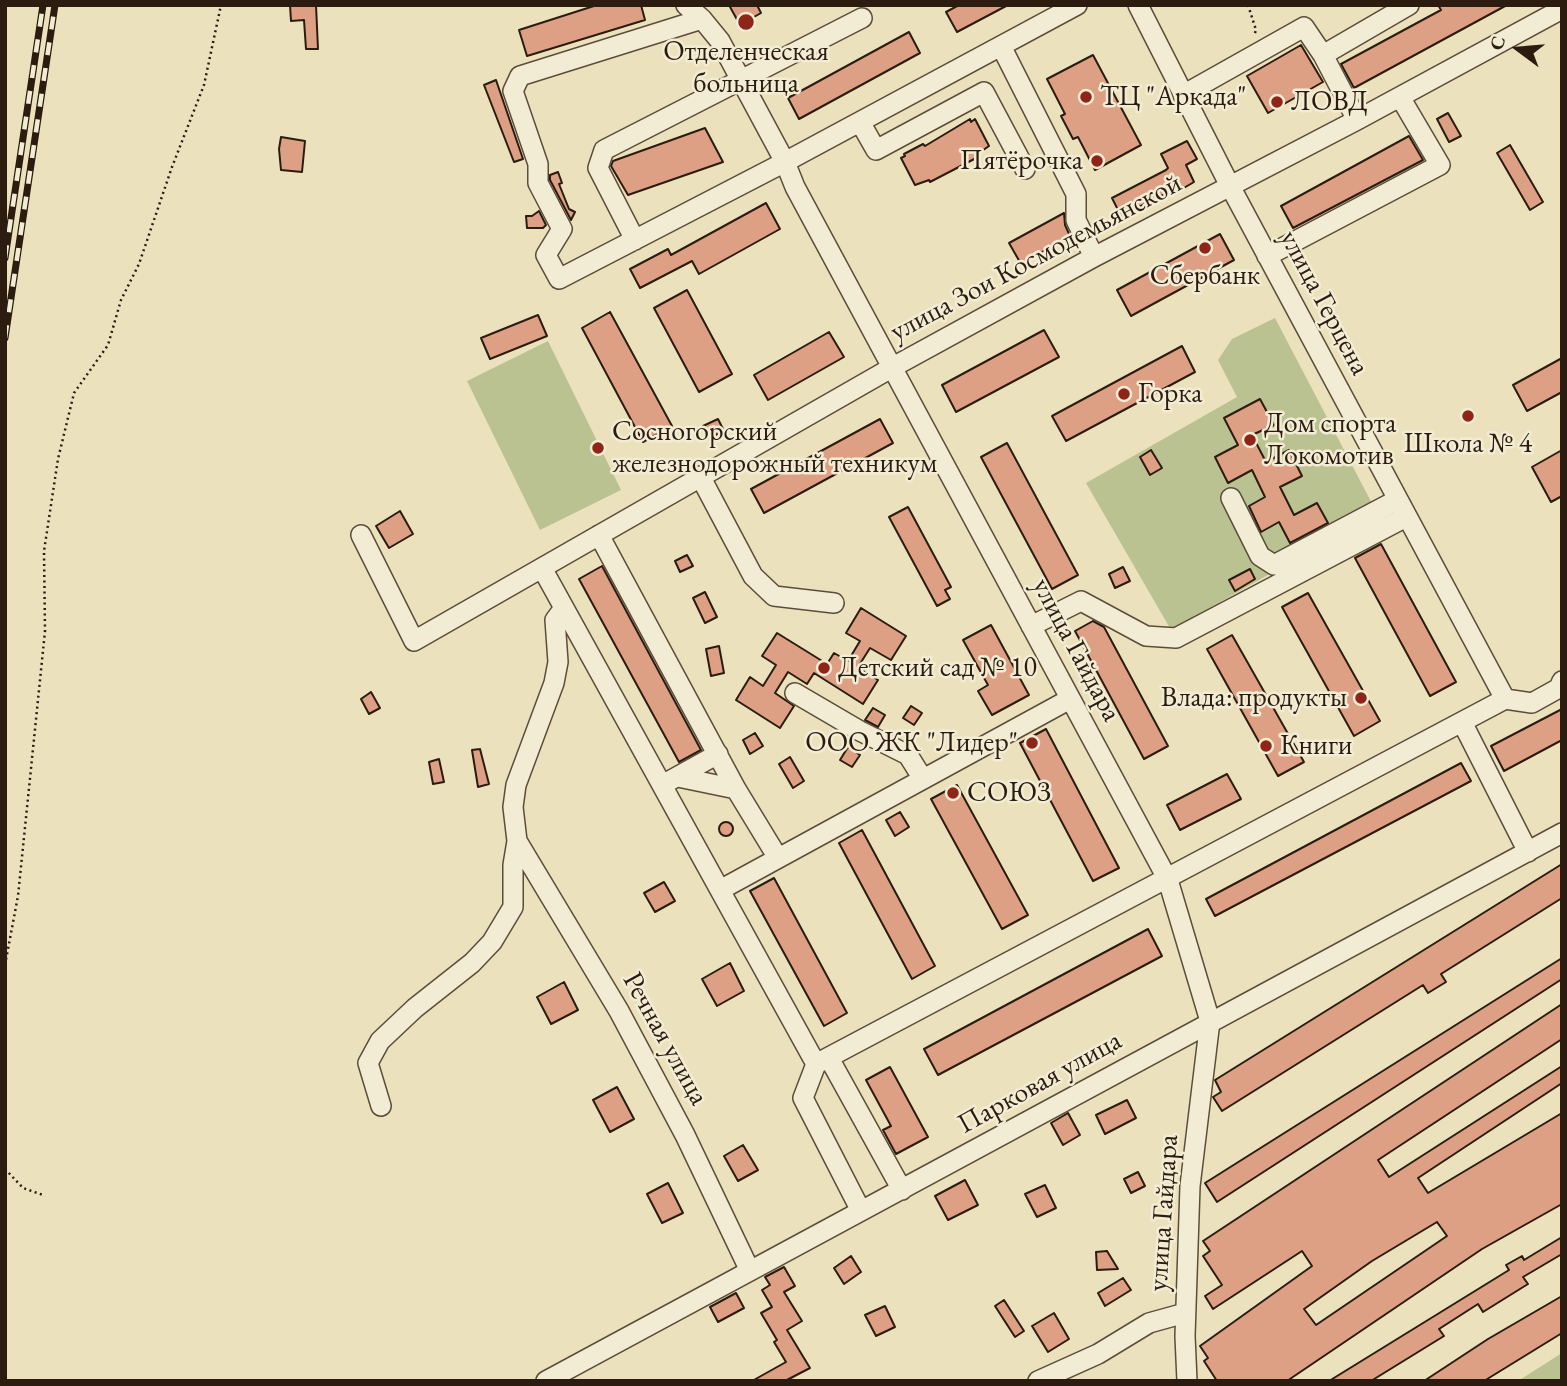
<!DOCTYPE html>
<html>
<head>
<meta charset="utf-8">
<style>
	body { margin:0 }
	#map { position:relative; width:1567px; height:1386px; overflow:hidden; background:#ece1bd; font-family:"EB Garamond",serif }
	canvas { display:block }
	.frame { position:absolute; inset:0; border:7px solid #2b1c0f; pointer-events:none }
	.north { position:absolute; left:1483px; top:14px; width:70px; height:70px; -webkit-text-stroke:5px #f3ecd4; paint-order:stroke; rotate:286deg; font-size:19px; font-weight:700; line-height:28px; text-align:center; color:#2b1c0f }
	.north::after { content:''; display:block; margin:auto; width:24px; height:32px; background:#2b1c0f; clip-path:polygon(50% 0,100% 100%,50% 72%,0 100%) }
</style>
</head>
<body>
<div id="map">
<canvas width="1567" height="1386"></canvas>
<div class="frame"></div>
<div class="north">С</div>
</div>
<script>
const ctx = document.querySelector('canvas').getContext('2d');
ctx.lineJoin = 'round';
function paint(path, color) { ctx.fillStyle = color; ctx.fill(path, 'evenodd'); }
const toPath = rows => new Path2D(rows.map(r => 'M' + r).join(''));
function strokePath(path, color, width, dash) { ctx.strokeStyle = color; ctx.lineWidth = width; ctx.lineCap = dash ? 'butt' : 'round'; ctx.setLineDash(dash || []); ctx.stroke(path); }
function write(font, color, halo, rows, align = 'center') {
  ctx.font = font + ' "EB Garamond",serif'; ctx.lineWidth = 5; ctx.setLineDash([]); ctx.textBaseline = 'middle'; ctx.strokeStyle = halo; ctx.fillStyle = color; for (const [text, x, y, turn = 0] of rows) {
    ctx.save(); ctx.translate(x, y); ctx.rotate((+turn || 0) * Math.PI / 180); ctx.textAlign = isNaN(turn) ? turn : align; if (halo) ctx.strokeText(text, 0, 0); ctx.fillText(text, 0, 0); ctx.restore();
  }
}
paint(toPath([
	[1275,318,1377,513,1171,630,1086,483,1237,397,1218,360,1232,339],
	[548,341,621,490,540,530,467,381],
	[1562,1353,1562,1381,1518,1381]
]), '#b9c290');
const building = toPath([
	[290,5,316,5,318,49,306,49,304,20,291,21,290,5],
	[597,5,641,5,645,20,527,56,519,30,597,5],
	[729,5,757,5,761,13,740,25,729,5],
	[959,5,1008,5,957,32,946,12,959,5],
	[1438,5,1507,5,1354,88,1341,64,1441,10,1438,5],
	[909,32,920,53,799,119,788,98,909,32],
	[1301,45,1323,82,1268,113,1247,76,1301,45],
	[1093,55,1141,145,1095,170,1078,137,1073,139,1061,116,1065,114,1047,79,1093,55],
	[496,80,523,159,514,162,484,85,496,80],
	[1448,113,1461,136,1449,142,1437,119,1448,113],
	[970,119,971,122,975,119,989,146,979,153,980,156,930,182,929,180,915,185,901,158,905,156,904,154,923,144,925,146,970,119],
	[705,128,723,162,628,195,611,166,613,161,705,128],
	[1409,136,1423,160,1293,228,1281,206,1409,136],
	[281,137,305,141,302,172,281,170,279,149,281,137],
	[1187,141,1197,159,1186,165,1194,182,1177,192,1175,189,1121,216,1112,198,1166,170,1168,168,1161,154,1187,141],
	[1510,145,1543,202,1530,210,1497,153,1510,145],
	[558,172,562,183,559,184,569,209,575,212,571,220,550,180,550,175,558,172],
	[766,203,780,229,699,274,692,261,640,288,630,269,668,249,671,255,766,203],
	[539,211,546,225,543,228,527,228,526,216,532,216,539,211],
	[1064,213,1065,225,1070,236,1021,264,1009,243,1064,213],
	[1220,234,1234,260,1131,316,1117,290,1220,234],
	[687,290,732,374,699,392,654,308,687,290],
	[610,312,672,426,643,442,582,328,610,312],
	[538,315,547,336,490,359,481,338,538,315],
	[1044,330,1059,357,956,412,942,385,1044,330],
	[829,332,844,357,768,400,754,375,829,332],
	[1182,346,1195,372,1066,441,1052,416,1182,346],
	[1562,358,1562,392,1527,411,1513,385,1562,358],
	[1260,399,1274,425,1252,435,1266,462,1289,450,1302,476,1280,487,1294,515,1317,503,1328,523,1290,543,1279,522,1261,532,1249,506,1265,497,1252,470,1228,483,1215,457,1238,445,1224,418,1260,399],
	[718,419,724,431,709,438,703,426,718,419],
	[880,419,893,443,764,513,751,489,880,419],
	[1007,443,1078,575,1052,589,981,457,1007,443],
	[1151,450,1162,468,1150,475,1140,457,1151,450],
	[1562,450,1562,496,1551,502,1532,467,1562,450],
	[908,507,951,587,945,590,950,599,937,606,889,517,908,507],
	[400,511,413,534,389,548,376,526,400,511],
	[1381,544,1456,682,1430,696,1355,558,1381,544],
	[687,555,693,566,680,572,675,561,687,555],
	[602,566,701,750,679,762,579,579,602,566],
	[1123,567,1130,581,1115,588,1109,574,1123,567],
	[1250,569,1255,579,1235,591,1229,580,1250,569],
	[705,592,717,617,705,623,693,598,705,592],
	[1308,593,1380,721,1354,736,1282,607,1308,593],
	[861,608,906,636,891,660,870,648,858,667,878,680,863,704,814,673,807,684,788,672,775,693,794,706,780,728,736,700,750,677,763,686,776,665,762,656,777,633,827,664,834,653,848,661,860,641,846,633,861,608],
	[1093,621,1104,627,1168,746,1144,759,1075,631,1093,621],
	[991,625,1029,695,992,715,978,691,988,685,963,640,991,625],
	[1232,635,1304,762,1278,776,1207,649,1232,635],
	[719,646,724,673,711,676,706,649,719,646],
	[371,692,380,708,369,714,361,699,371,692],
	[911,706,922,713,914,725,903,718,911,706],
	[873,708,885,715,878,727,865,720,873,708],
	[1562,709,1562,740,1504,771,1491,746,1562,709],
	[1046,729,1119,868,1093,881,1020,743,1046,729],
	[755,733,763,746,750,754,743,740,755,733],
	[848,747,860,755,852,767,840,760,848,747],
	[480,749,489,784,478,787,472,750,480,749],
	[790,757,804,781,793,788,779,764,790,757],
	[439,759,444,782,433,784,429,762,439,759],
	[1461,763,1471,781,1215,916,1206,899,1461,763],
	[1227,774,1241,799,1180,830,1167,805,1227,774],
	[957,785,1028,915,1002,929,931,799,957,785],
	[900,812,909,827,895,836,886,820,900,812],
	'719 829a7 7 0 1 1 14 0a7 7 0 1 1-14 0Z',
	[862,830,935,966,912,979,839,843,862,830],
	[1562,864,1562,898,1441,974,1446,982,1428,993,1423,985,1222,1111,1213,1097,1221,1092,1215,1080,1562,864],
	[774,878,847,1013,824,1026,750,891,774,878],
	[664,882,675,901,655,912,644,893,664,882],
	[1148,929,1162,956,938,1075,924,1049,1148,929],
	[1562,958,1562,979,1217,1202,1205,1183,1562,958],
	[730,963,744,991,717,1006,702,979,730,963],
	[564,982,578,1010,551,1024,537,997,564,982],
	[1562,1004,1562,1039,1378,1160,1389,1177,1562,1066,1562,1083,1418,1178,1428,1193,1562,1113,1562,1204,1482,1249,1287,1381,1217,1381,1204,1361,1208,1358,1200,1346,1312,1266,1302,1251,1213,1309,1205,1296,1222,1285,1203,1256,1210,1251,1203,1241,1562,1004],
	[1437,1222,1447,1236,1316,1325,1304,1309,1372,1261,1437,1222],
	[890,1067,928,1137,896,1154,883,1130,891,1126,866,1080,890,1067],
	[617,1087,634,1119,610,1132,593,1100,617,1087],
	[1127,1100,1136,1118,1105,1134,1096,1115,1127,1100],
	[1068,1113,1080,1135,1063,1145,1051,1123,1068,1113],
	[743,1145,758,1170,738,1181,724,1156,743,1145],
	[1138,1172,1145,1186,1131,1193,1124,1179,1138,1172],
	[965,1180,978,1205,948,1220,935,1196,965,1180],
	[668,1183,683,1213,662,1223,647,1194,668,1183],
	[1045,1185,1056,1208,1037,1217,1025,1194,1045,1185],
	[1562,1237,1562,1254,1523,1277,1528,1284,1483,1312,1478,1304,1439,1329,1444,1336,1371,1381,1329,1381,1509,1270,1506,1265,1522,1256,1524,1260,1562,1237],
	[1107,1251,1118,1269,1097,1270,1096,1252,1107,1251],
	[851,1256,861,1272,844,1284,834,1268,851,1256],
	[784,1267,795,1286,784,1292,802,1321,787,1330,810,1368,785,1381,752,1381,786,1362,774,1342,777,1340,761,1313,772,1307,762,1290,770,1285,765,1277,784,1267],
	[1123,1278,1131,1290,1105,1306,1098,1293,1123,1278],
	[736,1293,744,1308,718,1322,710,1307,736,1293],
	[1562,1296,1562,1333,1484,1381,1424,1381,1488,1339,1562,1296],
	[1004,1300,1024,1331,1015,1337,995,1306,1004,1300],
	[885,1306,895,1327,876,1336,865,1315,885,1306],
	[1054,1313,1069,1339,1048,1352,1032,1326,1054,1313]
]);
paint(building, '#dda084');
strokePath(building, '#2b1c0f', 2);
const minor = toPath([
	[686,5,702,19,720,41,785,162,795,187,1168,880,1210,1021,1190,1186,1185,1336,1187,1381],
	[1138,5,1230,186,1505,699],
	[702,19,520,76,513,91,538,164,538,183,562,229,546,255,559,279,785,162,1077,5],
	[1001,46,1076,194,1076,220,1094,257],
	[1323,55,1409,5],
	[1183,95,1304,27,1323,55,1357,120],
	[860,122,876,150,984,92,1025,169],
	[635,240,598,168,604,150,862,18],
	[1267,256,1440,165,1400,97],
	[700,476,753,576,774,596,834,603],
	[1231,498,1260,556,1274,565,1397,500],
	[361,535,414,641,893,367,1094,257,1357,120,1562,9],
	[599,535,736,789,778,858],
	[542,568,816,1064],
	[1031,626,1081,601,1146,636,1176,638,1406,517],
	[795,693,860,731,908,755,923,779],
	[1462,722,1528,852],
	[678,777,736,789],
	[662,785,718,754],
	[517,841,619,1011,685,1135,750,1271],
	[720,890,1070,699],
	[829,1058,902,1190],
	[381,1106,368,1063,380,1041,415,1008,472,963,492,942,513,907,513,865,517,841,513,807,516,785,554,683,558,662,555,620,564,608],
	[861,1211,803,1098,816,1064,1505,699,1532,703,1559,688,1562,681],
	[546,1381,1562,833],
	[1038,1381,1098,1354,1149,1323,1185,1313]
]);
strokePath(minor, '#5b4d3a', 22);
strokePath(toPath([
	[1248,5,1256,30,1254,36],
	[5,965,18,896,45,631,44,551,58,459,74,393,108,345,121,300,139,264,172,167,204,85,221,5],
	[5,1169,23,1188,43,1195]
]), '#2b1c0f', 2.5, [2, 3.5]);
strokePath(minor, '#f3ecd4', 19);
const rail = toPath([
	[5,258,43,5],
	[5,338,55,5]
]);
strokePath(rail, '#2b1c0f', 7);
strokePath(rail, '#f3ecd4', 4.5, [13]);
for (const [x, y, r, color] of [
	[746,22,9,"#8f2418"],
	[1086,97,7,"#8f2418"],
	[1277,102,7,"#8f2418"],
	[1097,161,7,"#8f2418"],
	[1205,248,7,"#8f2418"],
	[1124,394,7,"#8f2418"],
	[1468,416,7,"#8f2418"],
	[1250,440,7,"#8f2418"],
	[598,448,7,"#8f2418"],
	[824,668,7,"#8f2418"],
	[1361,698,7,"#8f2418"],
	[1032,743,7,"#8f2418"],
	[1266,746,7,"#8f2418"],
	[953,793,7,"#8f2418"]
]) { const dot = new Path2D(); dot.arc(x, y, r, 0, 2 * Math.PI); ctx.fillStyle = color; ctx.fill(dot); strokePath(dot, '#f3ecd4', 2.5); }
write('28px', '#2b1c0f', '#f3ecd4', [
	["Отделенческая",746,52,"center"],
	["больница",746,84,"center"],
	["ТЦ \"Аркада\"",1100,97],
	["ЛОВД",1291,102],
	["Пятёрочка",1083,161,"right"],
	["Сбербанк",1205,276,"center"],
	["Горка",1138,394],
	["Дом спорта",1264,424],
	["Локомотив",1264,456],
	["Сосногорский",612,432],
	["железнодорожный техникум",612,464],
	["Школа № 4",1468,444,"center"],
	["Детский сад № 10",838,668],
	["Влада: продукты",1347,698,"right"],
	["ООО ЖК \"Лидер\"",1018,743,"right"],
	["Книги",1280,746],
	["СОЮЗ",967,793]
], 'left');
write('28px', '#2b1c0f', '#f3ecd4', [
	["улица Зои Космодемьянской",1036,258,-28],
	["улица Герцена",1324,303,62],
	["улица Гайдара",1076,650,62],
	["Речная улица",665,1039,61],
	["Парковая улица",1040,1083,-29],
	["улица Гайдара",1164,1213,-86]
]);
</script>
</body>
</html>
